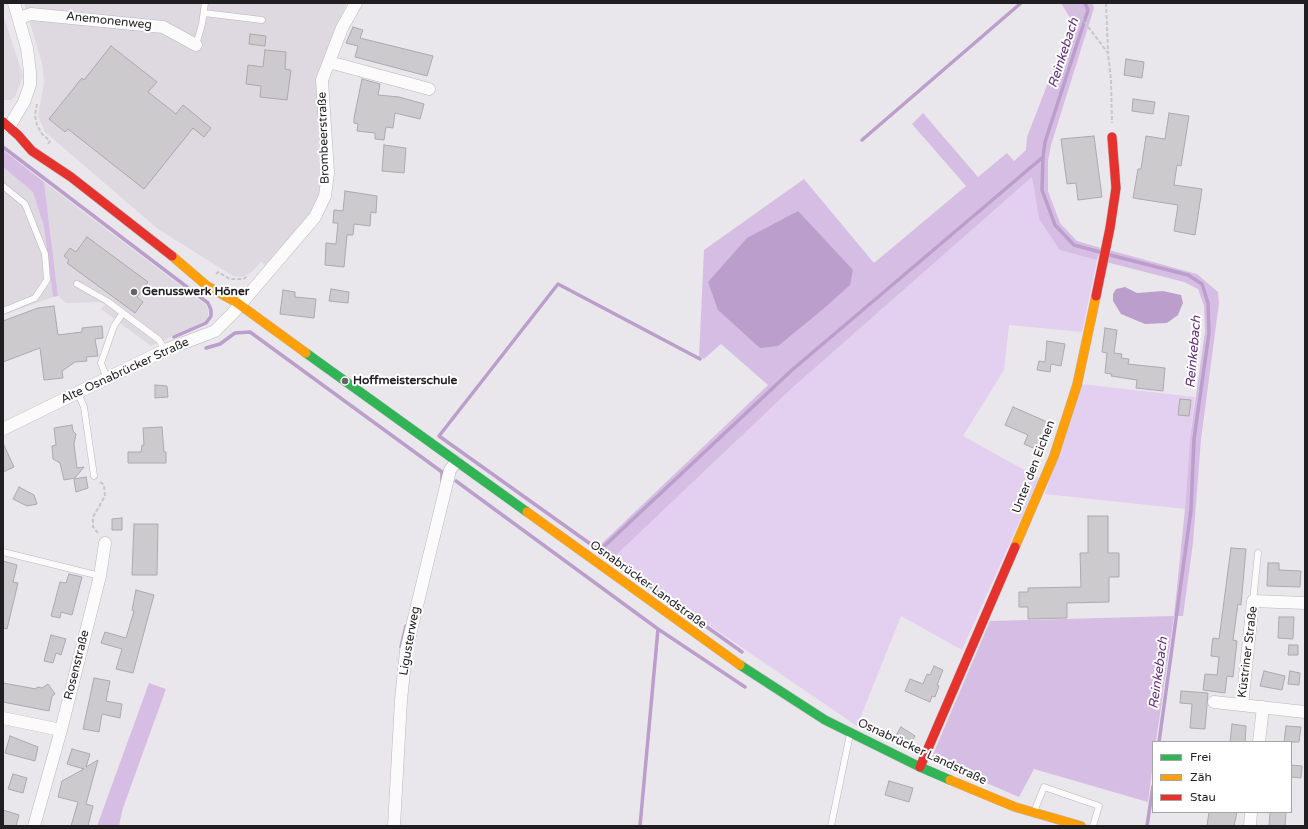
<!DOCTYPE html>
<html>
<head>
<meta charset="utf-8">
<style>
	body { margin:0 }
	#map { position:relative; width:1308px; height:829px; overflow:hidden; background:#eae7ec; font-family:"Varela Round",sans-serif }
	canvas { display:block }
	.frame { position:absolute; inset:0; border:4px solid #201e21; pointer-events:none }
	.legend { position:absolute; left:1152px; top:741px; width:140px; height:72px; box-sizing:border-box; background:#fff; border:1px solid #a6a5a6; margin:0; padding:5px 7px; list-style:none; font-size:12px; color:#201e21 }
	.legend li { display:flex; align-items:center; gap:8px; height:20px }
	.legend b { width:20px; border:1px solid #a6a5a6 }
</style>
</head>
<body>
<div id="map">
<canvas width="1308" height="829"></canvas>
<div class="frame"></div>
<ul class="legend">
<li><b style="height:5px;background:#30b455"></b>Frei</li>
<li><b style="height:5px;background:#ff9f0a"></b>Zäh</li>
<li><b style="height:5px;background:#e5322d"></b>Stau</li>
</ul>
</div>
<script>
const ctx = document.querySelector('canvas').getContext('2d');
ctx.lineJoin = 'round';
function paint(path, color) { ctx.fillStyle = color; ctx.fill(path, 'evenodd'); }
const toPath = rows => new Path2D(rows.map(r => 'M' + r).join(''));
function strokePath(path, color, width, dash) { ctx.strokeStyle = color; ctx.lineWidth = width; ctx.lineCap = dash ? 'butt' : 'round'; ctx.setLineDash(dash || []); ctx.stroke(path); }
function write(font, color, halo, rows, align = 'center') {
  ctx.font = font + ' "Varela Round",sans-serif'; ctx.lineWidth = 4; ctx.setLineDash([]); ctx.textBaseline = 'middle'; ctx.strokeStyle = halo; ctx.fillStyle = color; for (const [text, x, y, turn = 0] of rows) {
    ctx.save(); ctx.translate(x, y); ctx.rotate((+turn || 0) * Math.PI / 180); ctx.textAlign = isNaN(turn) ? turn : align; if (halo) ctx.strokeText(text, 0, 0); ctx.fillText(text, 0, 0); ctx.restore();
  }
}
paint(toPath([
	[24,3,347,3,316,79,321,175,319,194,310,214,265,265,261,262,253,271,242,277,233,276,158,229,45,132,38,116,44,83,42,63],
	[3,14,23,76,16,95,11,100,3,100],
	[3,167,33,192,44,227,53,297,3,315],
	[44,182,206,305,209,311,206,321,151,346,101,309,105,304,100,302,66,303,58,296]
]), '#ded8e1');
paint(toPath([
	[1032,177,1039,219,1097,260,1082,332,1009,325,1004,370,963,436,1039,478,962,650,901,616,857,726,612,559,791,389],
	[1081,384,1195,397,1190,439,1185,509,1045,494]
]), '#e3cfef');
paint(toPath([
	[1061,3,1092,3,1094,8,1051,145,1048,161,1048,191,1060,223,1077,241,1101,248,1097,260,1060,250,1039,219,1032,177,791,389,612,559,597,548,768,385,721,344,704,359,699,357,704,250,804,179,874,263,966,186,912,124,923,113,978,177,1007,153,1014,161,1026,150,1027,137,1072,21],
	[3,150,44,182,58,296,53,297,44,227,33,192,3,167],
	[1109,250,1197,274,1218,292,1219,303,1201,439,1193,543,1183,616,1174,616,1156,742,1153,742,1153,764,1148,802,1034,769,1019,797,931,759,990,621,1174,616,1185,509,1190,439,1205,331,1204,306,1198,289,1184,282,1106,262],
	[149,683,166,689,123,808,119,826,97,826]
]), '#d6bde3');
paint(toPath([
	[798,211,853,270,850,285,822,310,778,346,760,348,718,310,708,282,747,238],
	[1125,287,1137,293,1163,291,1181,295,1183,303,1180,310,1178,315,1167,323,1145,324,1121,314,1113,301,1113,294,1116,289]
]), '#bc9ecc');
strokePath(toPath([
	[1085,3,1088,10,1045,142,1043,157,1042,190,1055,225,1074,245,1100,252],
	[862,140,1021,3],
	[3,147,208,303,211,310,211,316,206,323,174,337],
	[1110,255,1188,275,1202,284,1208,303,1209,333,1194,439,1191,510,1159,742],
	[206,348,220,344,235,333,250,332,442,472,442,481],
	[700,359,558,284,439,436,742,652],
	[456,481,658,629,745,687],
	[599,551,792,370,1043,157],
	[401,647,406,626],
	[640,826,658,629],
	[1147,826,1153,786]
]), '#bc9ecc', 3.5);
const building = toPath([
	[353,27,363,30,360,38,433,56,427,76,355,57,358,46,346,43,353,27],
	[250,34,266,36,265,46,249,44,250,34],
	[111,46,157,82,148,92,176,114,183,105,211,128,204,137,193,128,144,189,68,129,65,132,49,119,82,78,84,80,111,46],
	[265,50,286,52,285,69,291,70,287,100,260,97,261,86,246,84,248,65,263,67,265,50],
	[1126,59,1144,62,1142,78,1124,75,1126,59],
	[362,79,380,84,378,95,399,97,424,104,420,119,395,113,393,128,386,127,384,140,375,139,375,133,357,131,358,124,354,123,354,118,362,79],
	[1133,99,1155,102,1153,114,1132,111,1133,99],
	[1169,113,1189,116,1181,166,1177,165,1174,185,1202,189,1195,235,1174,231,1178,205,1133,198,1138,169,1141,169,1146,136,1165,139,1169,113],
	[1094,136,1102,197,1078,200,1076,183,1067,184,1061,139,1094,136],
	[384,145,406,148,404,173,382,171,384,145],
	[345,191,377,196,376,213,371,212,370,226,354,224,353,235,347,235,344,267,325,265,326,243,336,244,338,223,333,223,334,210,343,211,345,191],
	[87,237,148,282,137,297,143,302,135,313,67,263,69,260,64,256,70,248,76,252,87,237],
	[331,289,349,292,348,303,329,301,331,289],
	[283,290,295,292,295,297,316,299,314,318,280,314,283,290],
	[54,306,58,335,82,332,82,328,102,326,103,338,95,339,98,356,86,357,87,361,75,362,62,371,63,378,44,380,40,348,3,362,3,321,38,308,54,306],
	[1105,328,1117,330,1114,353,1122,354,1121,358,1129,359,1128,364,1165,368,1163,391,1136,388,1137,380,1111,376,1112,374,1105,373,1107,353,1102,352,1105,328],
	[1047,341,1065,344,1061,366,1051,364,1050,372,1037,370,1039,361,1045,362,1047,341],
	[155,385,167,386,168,397,155,398,155,385],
	[1180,399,1191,400,1189,416,1178,415,1180,399],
	[1013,407,1052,424,1040,451,1024,444,1028,435,1005,425,1013,407],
	[72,425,73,431,76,434,74,444,77,468,84,467,75,478,64,480,60,463,53,459,52,446,56,445,54,428,72,425],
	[162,427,164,452,166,452,166,463,128,463,128,452,141,452,142,445,144,445,143,428,162,427],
	[3,443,14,467,3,472,3,443],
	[86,477,88,488,76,492,74,479,86,477],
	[19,487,34,495,37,504,27,506,13,499,19,487],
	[1088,516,1108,516,1108,553,1119,553,1119,577,1109,577,1109,602,1067,603,1067,618,1028,619,1028,607,1019,607,1019,592,1028,592,1028,588,1081,587,1080,553,1088,553,1088,516],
	[122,518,122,530,112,530,112,519,122,518],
	[134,524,158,524,157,575,132,575,134,524],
	[1231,548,1246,549,1241,605,1238,604,1233,640,1237,641,1233,677,1227,676,1225,693,1203,690,1205,674,1217,675,1219,657,1211,656,1212,644,1213,638,1219,639,1231,548],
	[3,561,17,565,13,582,18,583,7,629,3,628,3,561],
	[1268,563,1279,563,1279,570,1301,571,1300,587,1267,586,1268,563],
	[69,574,82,577,72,615,61,612,60,618,51,616,60,582,66,583,69,574],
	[136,590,154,595,133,673,116,669,122,649,101,643,105,632,126,638,134,611,132,610,136,590],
	[1279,617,1294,617,1293,639,1278,638,1279,617],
	[51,635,66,639,61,655,56,653,53,663,44,661,51,635],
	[1289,645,1298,645,1298,655,1288,655,1289,645],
	[934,666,943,670,937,685,939,686,935,697,932,696,930,702,905,691,910,679,923,684,927,674,930,675,934,666],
	[1264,671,1285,676,1282,690,1260,686,1264,671],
	[1290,671,1300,673,1299,685,1288,684,1290,671],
	[94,678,110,681,106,701,122,704,120,718,102,714,99,732,83,729,94,678],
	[3,683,36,689,37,687,42,688,48,684,55,694,52,696,49,711,3,702,3,683],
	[1181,691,1208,693,1205,729,1190,728,1192,704,1180,703,1181,691],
	[1232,724,1246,726,1245,742,1230,742,1232,724],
	[1286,726,1301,727,1299,742,1284,742,1286,726],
	[901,727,915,736,909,746,895,737,901,727],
	[10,736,38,747,35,761,5,753,10,736],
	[72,749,90,754,86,767,98,760,86,804,93,806,88,826,71,826,78,802,58,797,62,781,84,769,67,764,72,749],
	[1291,765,1302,766,1301,778,1291,777,1291,765],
	[13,774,27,778,23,793,8,789,13,774],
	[889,781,913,788,909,802,885,795,889,781],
	[3,810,19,815,16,826,3,826,3,810],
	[1209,812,1237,812,1234,826,1207,826,1209,812],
	[1270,812,1286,812,1285,826,1269,826,1270,812]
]);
paint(building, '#cccacd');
strokePath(building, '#aba9ad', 1);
const lane = toPath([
	[204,13,262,20],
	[196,45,202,24,205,3],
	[3,186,25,204,45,254,47,280,35,298,3,311],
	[77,284,107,301,159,340,165,350],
	[107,379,101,363,114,326,123,313],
	[78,393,84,407,94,476],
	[3,552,100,576],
	[1253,601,1258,553],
	[1034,812,1044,787,1099,806,1093,826],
	[831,826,850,734]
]);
const street = toPath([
	[19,18,31,14,163,27,196,45],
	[329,62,429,89],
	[9,127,24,102,30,85,30,72,27,48,14,3],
	[3,429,165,350,215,331,233,313,315,217,325,196,328,173,322,80,342,28,356,3],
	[1214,702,1305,712],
	[1242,705,1253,601,1305,603],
	[3,718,61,730],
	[1259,742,1263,707],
	[34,826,61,730,100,576,105,543],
	[394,826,401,700,406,651,450,470,456,462],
	[1250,826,1251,812]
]);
const fast = toPath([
	[306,353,527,512],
	[740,665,825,720,920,767,950,780]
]);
const slow = toPath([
	[172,256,207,286,236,302,306,353],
	[527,512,740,665],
	[1015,547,1054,456,1077,385,1096,296],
	[950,780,1015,807,1081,826]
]);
const jam = toPath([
	[3,122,18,135,32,151,71,177,172,256],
	[1096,296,1110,228,1116,188,1112,137],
	[920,767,1015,547]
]);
strokePath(lane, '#b9b7ba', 7);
strokePath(street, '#b9b7ba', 13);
strokePath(fast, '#b9b7ba', 10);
strokePath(slow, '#b9b7ba', 10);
strokePath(jam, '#b9b7ba', 10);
strokePath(toPath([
	[1070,3,1108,53,1111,80,1112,123],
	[1106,3,1108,52],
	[37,104,35,115,37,125,42,134,50,141,48,144],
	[216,274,218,272,230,279,243,279,248,276],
	[98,533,93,527,93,517,105,496,104,485,99,481]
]), '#c8c7c8', 2, [4, 2]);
strokePath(lane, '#fcfbfc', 6);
strokePath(street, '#fcfbfc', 12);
strokePath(fast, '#30b455', 9);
strokePath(slow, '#ff9f0a', 9);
strokePath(jam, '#e5322d', 9);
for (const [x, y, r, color] of [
	[134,292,4,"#676468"],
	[345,381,4,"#676468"]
]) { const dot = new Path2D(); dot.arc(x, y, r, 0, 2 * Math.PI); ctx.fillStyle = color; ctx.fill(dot); strokePath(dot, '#fff', 1.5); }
write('12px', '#201e21', '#fff', [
	["Anemonenweg",109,21,6],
	["Brombeerstraße",324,138,-92],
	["Alte Osnabrücker Straße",125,371,-25],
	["Unter den Eichen",1034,467,-69],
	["Osnabrücker Landstraße",648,585,36],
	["Ligusterweg",410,641,-80],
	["Küstriner Straße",1248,652,-83],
	["Rosenstraße",77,665,-76],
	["Osnabrücker Landstraße",922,752,25]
]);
write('bold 12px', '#201e21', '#fff', [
	["Genusswerk Höner",142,292],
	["Hoffmeisterschule",353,381]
], 'left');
write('italic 13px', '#622c7a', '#fff', [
	["Reinkebach",1064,53,-72],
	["Reinkebach",1194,352,-85],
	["Reinkebach",1159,673,-82]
]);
</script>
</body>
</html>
